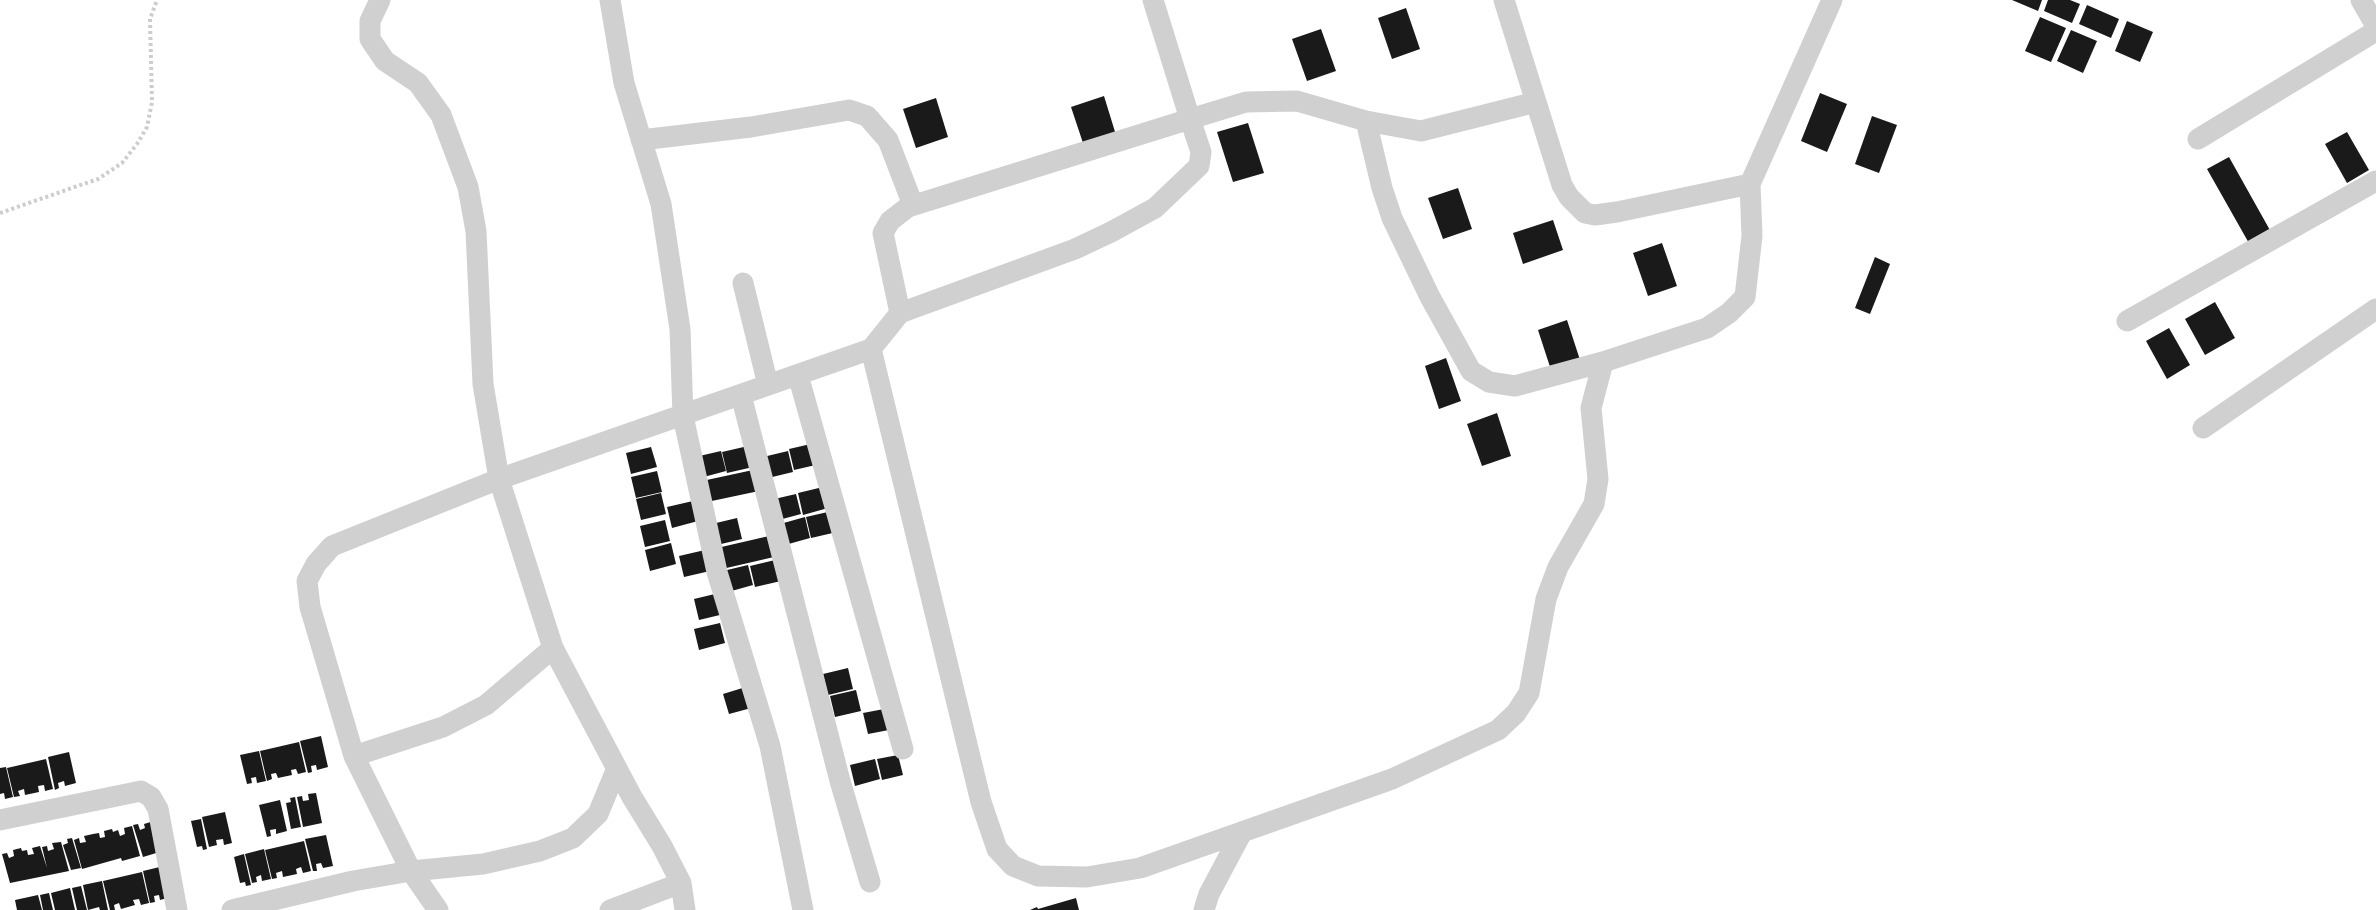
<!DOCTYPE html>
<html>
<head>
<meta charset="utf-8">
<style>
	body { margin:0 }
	canvas { display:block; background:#fff }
</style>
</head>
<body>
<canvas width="2376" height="910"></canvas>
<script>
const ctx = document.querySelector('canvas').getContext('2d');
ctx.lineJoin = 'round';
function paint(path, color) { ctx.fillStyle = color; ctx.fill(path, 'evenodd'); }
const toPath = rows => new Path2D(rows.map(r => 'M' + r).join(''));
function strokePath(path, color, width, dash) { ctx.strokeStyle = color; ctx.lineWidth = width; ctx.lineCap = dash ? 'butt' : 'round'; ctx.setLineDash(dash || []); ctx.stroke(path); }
paint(toPath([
	[2012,0,2042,0,2038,11],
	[2048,0,2070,0,2080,4,2072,23,2044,11],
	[2087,5,2119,19,2111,38,2079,24],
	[1406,8,1420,49,1392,59,1378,18],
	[2040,17,2066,28,2051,62,2025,51],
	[2127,21,2153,32,2140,62,2115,51],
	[1321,29,1336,71,1307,81,1292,39],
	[2071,30,2097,41,2083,73,2057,61],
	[1820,93,1847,104,1827,152,1801,141],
	[1104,96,1116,135,1084,146,1071,107],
	[936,98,948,137,916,148,903,109],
	[1872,116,1897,125,1879,173,1855,164],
	[1248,123,1264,173,1233,182,1217,132],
	[2347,132,2369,170,2347,183,2325,144],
	[2229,157,2271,232,2250,245,2207,169],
	[1458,188,1472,229,1443,239,1428,198],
	[1553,220,1563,250,1523,264,1513,233],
	[1662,243,1677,286,1648,296,1633,253],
	[1875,257,1890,264,1870,314,1855,308],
	[2215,302,2235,338,2205,355,2185,319],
	[1567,320,1581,363,1552,373,1538,330],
	[2169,328,2190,365,2167,379,2146,341],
	[1446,358,1461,401,1439,409,1425,366],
	[1497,413,1511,456,1482,466,1467,424],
	[815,443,820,464,794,470,789,449],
	[748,446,753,467,727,473,722,452],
	[651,447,657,467,631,474,626,453],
	[721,451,726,471,700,478,695,457],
	[788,451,793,472,768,478,763,457],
	[753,470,759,491,707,502,702,481],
	[657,471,662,492,636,498,631,477],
	[823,487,828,508,803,515,798,493],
	[661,493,666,514,641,520,636,499],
	[796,494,801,514,775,521,770,500],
	[693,501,698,521,672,528,667,507],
	[832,511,837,532,811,538,806,517],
	[805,517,810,538,785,545,780,524],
	[737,518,742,539,717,545,712,524],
	[665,520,670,541,645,547,640,526],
	[769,536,774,557,722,569,717,548],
	[671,543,676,564,650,571,645,550],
	[705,550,710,571,684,577,679,556],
	[775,560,781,581,755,587,750,566],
	[748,565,753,585,728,592,723,571],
	[719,593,724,614,699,620,694,599],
	[720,623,725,643,699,650,694,629],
	[848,668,853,689,828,695,823,674],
	[749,686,755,707,729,714,723,694],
	[856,690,861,711,835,717,830,696],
	[884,709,889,730,868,734,863,713],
	[321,736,328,767,317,770,316,765,311,766,312,772,308,773,300,741],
	[299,742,306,772,298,774,296,769,291,770,292,775,278,778,276,773,271,774,272,779,267,781,260,751],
	[259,751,266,781,257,783,256,777,251,778,252,783,247,784,240,755],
	[69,752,76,783,65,786,64,781,58,783,59,788,55,790,48,757],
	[898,755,903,775,882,780,877,759],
	[46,759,53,789,45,791,44,785,38,786,39,792,25,795,24,789,18,791,20,796,14,797,7,768],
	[875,759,880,779,855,786,850,765],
	[6,767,13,797,5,799,4,793,0,794,0,768],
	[316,793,322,823,303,827,297,797,302,796,303,801,309,800,308,794],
	[295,797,301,827,291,829,286,803,291,802,290,798],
	[280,800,287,831,276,834,276,829,270,830,271,836,267,837,259,805],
	[225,812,232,843,224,845,223,839,216,840,217,845,209,847,202,817],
	[201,819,207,849,203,850,202,846,197,847,191,821],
	[154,821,163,851,143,857,133,825,138,824,140,830,145,828,144,824],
	[132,826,140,856,122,861,121,858,82,869,74,840,79,838,80,843,86,842,84,836,93,834,99,833,100,838,105,837,104,831,112,829,113,832,118,830,120,836,125,834,124,828],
	[326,835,333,866,323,868,321,863,316,864,317,871,313,871,305,839],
	[72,838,81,868,71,870,63,845,68,843,67,839],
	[304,841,311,871,303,873,301,867,296,869,297,874,283,877,282,871,276,873,277,878,272,879,265,850],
	[61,842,69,871,10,883,2,854,7,853,9,858,14,856,13,850,21,848,22,851,27,850,28,855,34,854,32,848,40,846,47,868,42,847,47,846,48,851,54,849,52,843],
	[264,849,271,879,262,881,261,875,256,877,257,882,252,883,245,854],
	[244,854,251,885,246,886,245,882,240,883,234,857],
	[164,866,171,897,160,900,159,895,154,896,155,902,150,903,143,871],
	[142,872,149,903,141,905,139,899,133,900,135,905,121,909,119,903,114,905,115,910,110,910,103,881],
	[102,881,108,910,100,910,99,907,88,910,83,885],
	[81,886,87,910,77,910,72,888],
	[70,888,75,910,55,910,51,893],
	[49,893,53,910,43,910,40,895],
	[38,895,42,910,17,910,15,900],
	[1076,898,1079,910,1030,910,1037,907,1038,909]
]), '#1a1a1a');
strokePath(toPath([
	[0,213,98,179,122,163,137,144,147,127,152,102,150,19,157,0]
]), '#cdcdcd', 4, [3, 3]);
strokePath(toPath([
	[380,0,370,21,370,39,385,61,418,83,441,115,468,187,476,231,483,384,499,479,553,648,632,797,662,846,681,883,685,910],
	[610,0,624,83,661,204,680,329,683,416,717,572,770,746,803,910],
	[1504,0,1562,185,1569,197,1585,213,1595,215,1617,212,1750,184],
	[2361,0,2376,26],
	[1366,121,1382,188,1392,218,1430,297,1471,371,1489,382,1515,386,1603,362],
	[2198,139,2376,31],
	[641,140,751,127,849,110,867,116,888,140,913,205],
	[743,283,768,385],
	[900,313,1075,249,1111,232,1155,208,1199,166,1201,152,1190,119,1246,102,1297,101,1366,121,1421,131,1536,102],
	[2127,321,2376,181],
	[871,349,981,802,997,849,1013,866,1038,876,1087,877,1140,868,1392,779,1498,730,1516,713,1529,693,1546,599,1558,567,1594,504,1598,479,1591,408,1603,362,1707,328,1729,313,1745,297,1752,236,1750,184,1832,0],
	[798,375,903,749],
	[741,395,840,781,870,882],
	[2203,428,2376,309],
	[354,756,443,727,486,705,553,648],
	[0,820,141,791,151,797,158,809,177,910],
	[232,910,353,881,411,871,354,756,310,607,307,581,316,564,332,546,499,479,871,349,900,313,883,233,890,221,908,207,1190,119,1153,0],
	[438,910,411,871,483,864,540,851,573,838,598,814,617,768],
	[610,910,681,883],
	[1204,910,1209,894,1242,832]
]), '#d0d0d0', 21);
</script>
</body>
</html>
